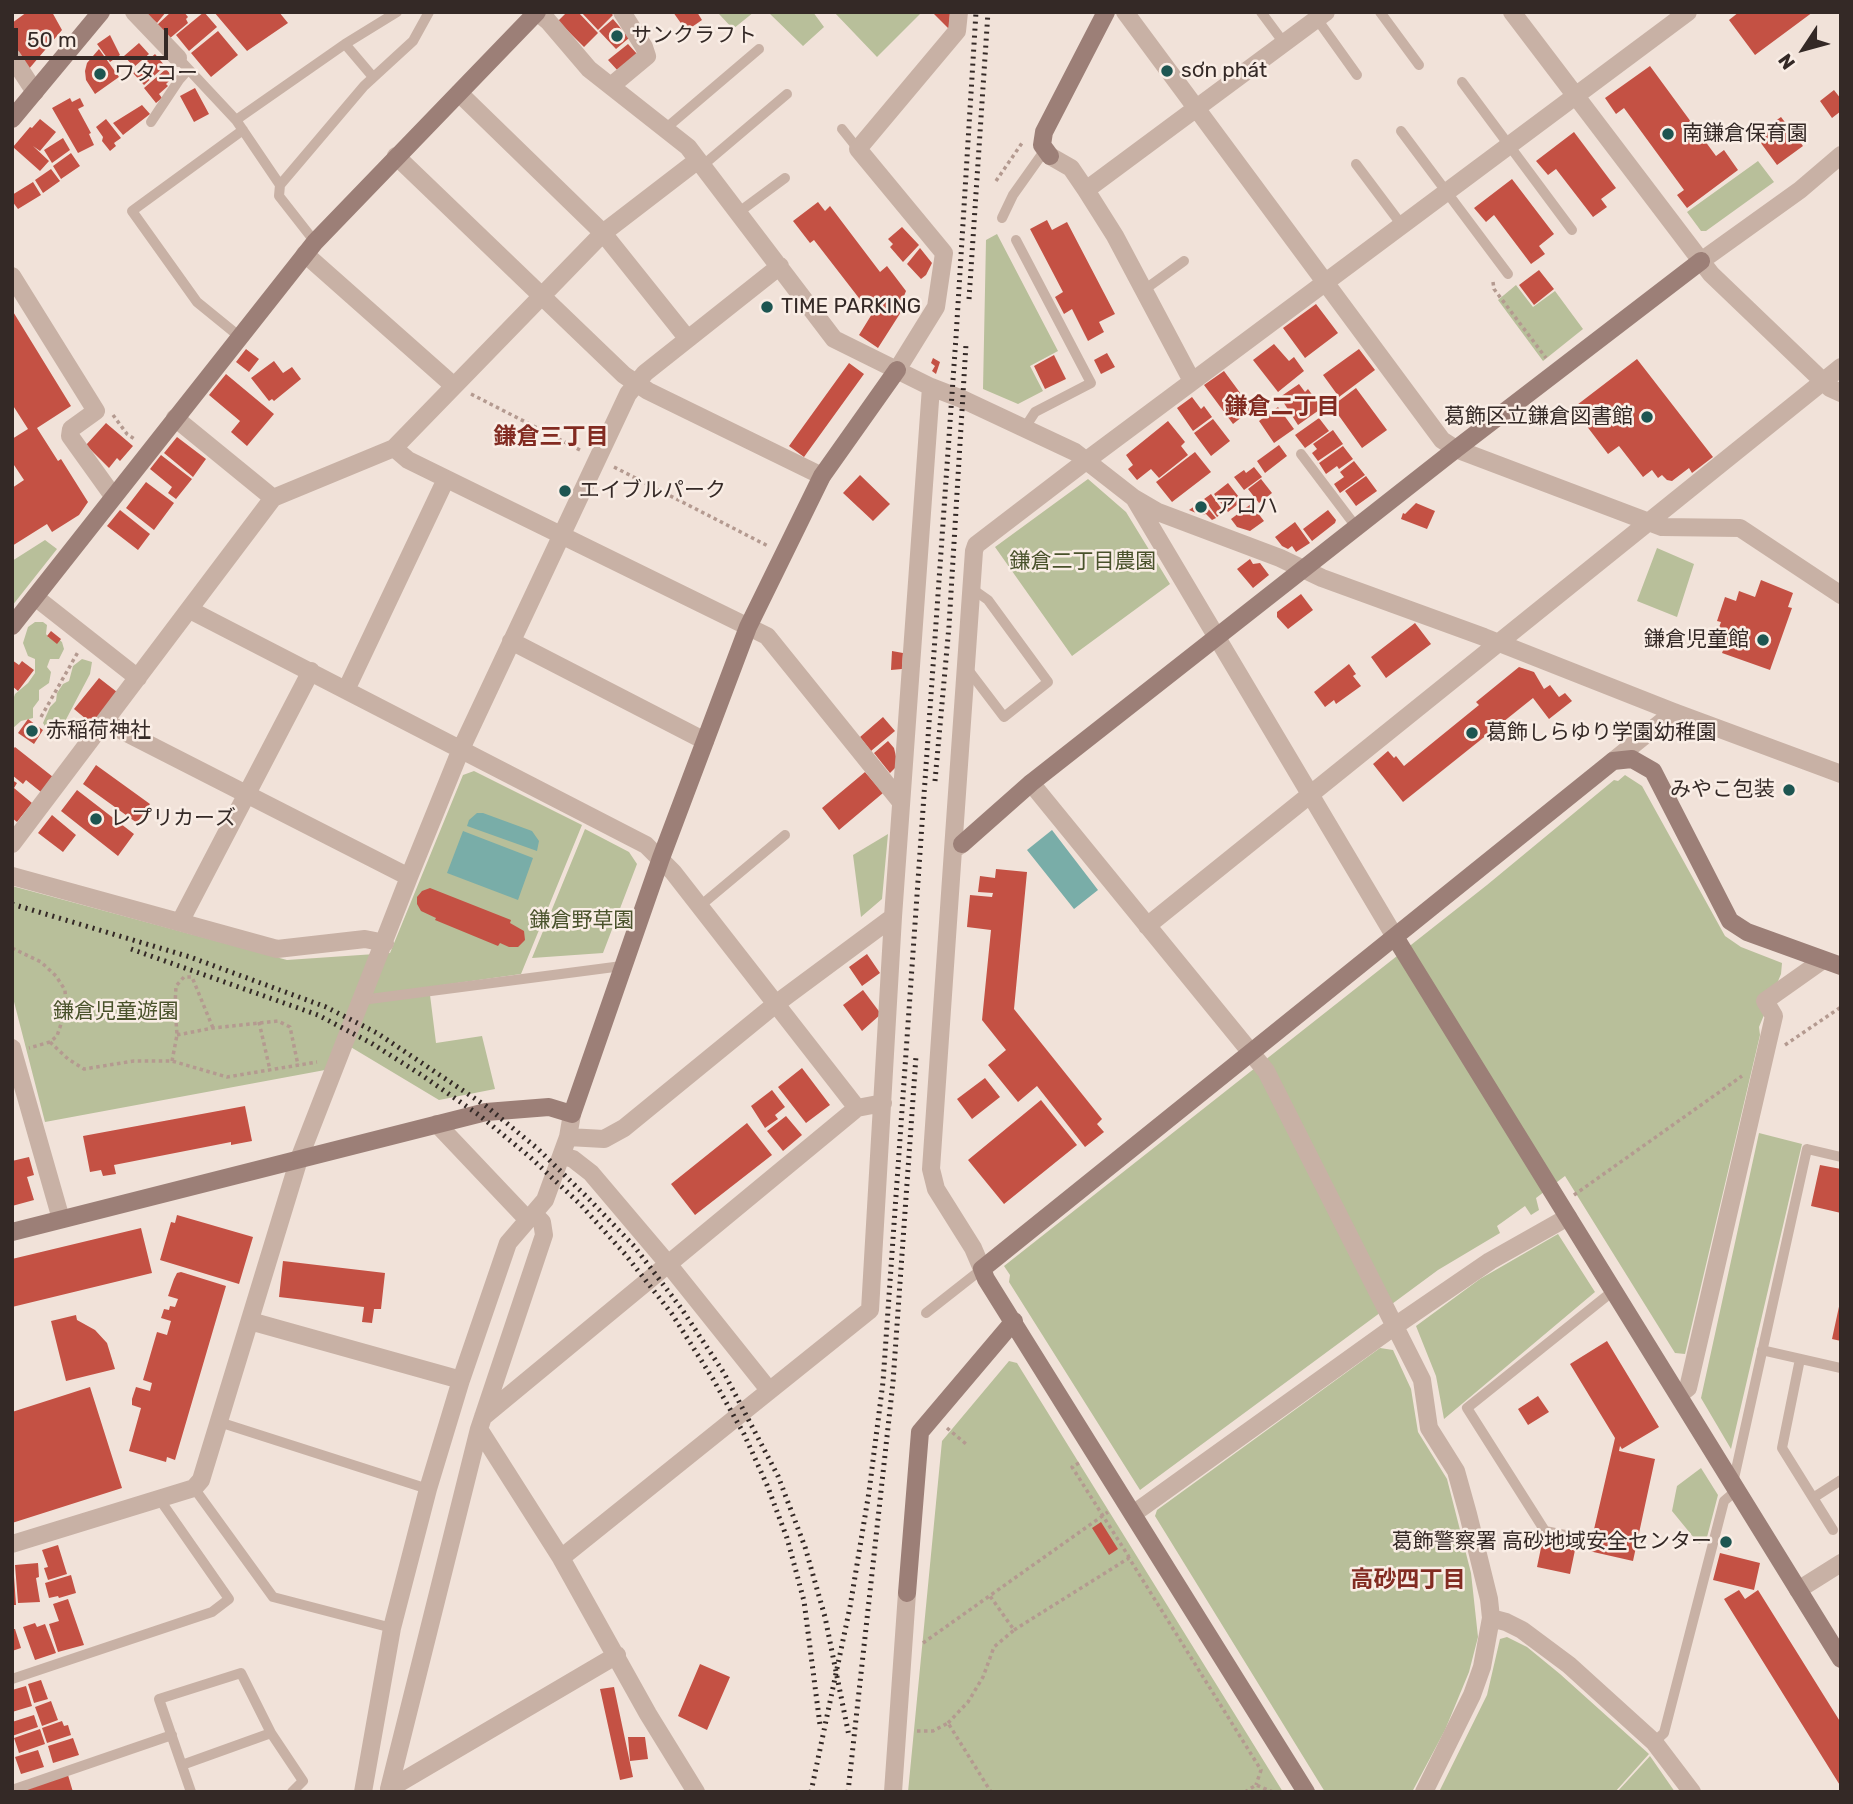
<!DOCTYPE html>
<html>
<head>
<meta charset="utf-8">
<style>
	body { margin:0 }
	#map { position:relative; width:1853px; height:1804px; overflow:hidden; background:#f1e2d9; font-family:Rubik,sans-serif }
	canvas { display:block }
	.frame { position:absolute; inset:0; border:14px solid #342926; pointer-events:none }
	.north { position:absolute; left:1769px; top:14px; width:70px; height:70px; -webkit-text-stroke:5px #f9ede5; paint-order:stroke; rotate:234deg; font-size:19px; font-weight:700; line-height:28px; text-align:center; color:#342926 }
	.north::after { content:''; display:block; margin:auto; width:24px; height:32px; background:#342926; clip-path:polygon(50% 0,100% 100%,50% 72%,0 100%) }
	.scale { position:absolute; left:14px; top:28px; width:154px; height:32px; box-sizing:border-box; border:4px solid #342926; border-top:0; padding-left:9px; font-size:21px; line-height:24px; white-space:nowrap; color:#342926; -webkit-text-stroke:5px #f9ede5; paint-order:stroke }
</style>
</head>
<body>
<div id="map">
<canvas width="1853" height="1804"></canvas>
<div class="frame"></div>
<div class="north">N</div>
<div class="scale">50 m</div>
</div>
<script>
const ctx = document.querySelector('canvas').getContext('2d');
ctx.lineJoin = 'round';
function paint(path, color) { ctx.fillStyle = color; ctx.fill(path, 'evenodd'); }
const toPath = rows => new Path2D(rows.map(r => 'M' + r).join(''));
function strokePath(path, color, width, dash) { ctx.strokeStyle = color; ctx.lineWidth = width; ctx.lineCap = dash ? 'butt' : 'round'; ctx.setLineDash(dash || []); ctx.stroke(path); }
function write(font, color, halo, rows, align = 'center') {
  ctx.font = font + ' Rubik,"Noto Sans JP",sans-serif'; ctx.lineWidth = 5; ctx.setLineDash([]); ctx.textBaseline = 'middle'; ctx.strokeStyle = halo; ctx.fillStyle = color; for (const [text, x, y, turn = 0] of rows) {
    ctx.save(); ctx.translate(x, y); ctx.rotate((+turn || 0) * Math.PI / 180); ctx.textAlign = isNaN(turn) ? turn : align; if (halo) ctx.strokeText(text, 0, 0); ctx.fillText(text, 0, 0); ctx.restore();
  }
}
paint(toPath([
	[721,12,754,12,733,29,719,14],
	[768,12,813,12,824,27,803,46],
	[834,12,922,12,877,57],
	[1758,161,1774,182,1706,231,1701,231,1687,212],
	[997,234,1058,351,1030,366,1043,391,1018,404,983,389,986,240],
	[1516,285,1533,307,1555,291,1583,329,1543,361,1498,300],
	[1088,479,1126,512,1170,584,1072,656,995,547],
	[45,540,57,549,12,606,12,561],
	[1657,548,1694,564,1677,617,1637,601],
	[35,622,43,622,47,625,46,634,49,638,56,637,62,642,64,649,59,659,50,659,47,667,51,672,49,683,39,690,39,700,33,708,33,718,21,721,12,729,12,703,15,694,28,683,35,673,35,659,28,656,23,643,28,627],
	[82,659,92,662,90,674,61,729,49,733,43,723,50,707,56,701,57,693,63,684,69,681,73,666],
	[474,771,582,825,521,974,429,987,436,1043,482,1036,495,1089,439,1100,339,1040,325,1070,45,1122,12,994,12,886,287,960,390,953,463,775],
	[1625,775,1642,786,1725,936,1741,947,1782,963,1781,974,1759,1027,1760,1035,1685,1354,1675,1353,1565,1176,1536,1198,1539,1210,1531,1215,1525,1206,1497,1226,1500,1233,1438,1270,1140,1490,1009,1282,1010,1275,1004,1266,1487,885,1614,780,1618,781],
	[585,829,629,852,637,864,603,953,532,958],
	[888,834,882,899,861,917,853,855],
	[1759,1133,1802,1144,1731,1449,1701,1398],
	[1558,1234,1595,1292,1444,1419,1436,1376,1416,1326,1480,1279],
	[1380,1348,1393,1350,1411,1389,1418,1432,1447,1479,1471,1573,1478,1637,1469,1672,1445,1730,1412,1792,1325,1792,1155,1516,1157,1510],
	[1009,1361,1017,1363,1283,1792,908,1792,942,1441],
	[1701,1468,1718,1495,1706,1541,1699,1544,1672,1511,1677,1486],
	[1507,1637,1527,1647,1560,1674,1649,1754,1615,1792,1439,1792,1487,1695,1500,1639],
	[1650,1756,1675,1792,1617,1792]
]), '#b8bf9a');
paint(toPath([
	[477,813,483,813,532,831,539,841,537,851,467,826,469,820],
	[1052,830,1098,890,1074,909,1027,850],
	[463,831,533,858,518,900,447,873]
]), '#79ada8');
paint(toPath([
	[27,12,52,12,62,30,28,70,12,42,12,23],
	[143,12,166,12,157,23],
	[171,12,184,12,188,17,186,19,188,23,169,39,157,25],
	[204,12,217,27,189,51,176,35],
	[214,12,279,12,288,23,247,51],
	[567,12,578,12,598,33,584,47,558,21],
	[581,12,610,12,613,15,598,30],
	[673,12,697,12,702,20,689,29,687,27,685,29],
	[932,12,950,12,949,29],
	[1739,12,1813,12,1755,55,1729,20],
	[613,19,629,38,616,49,599,31],
	[218,31,238,55,211,77,191,53],
	[110,35,120,55,110,62,97,44],
	[139,43,149,54,134,67,124,56],
	[628,44,638,55,619,72,608,60],
	[99,49,119,77,95,94,86,80,85,71,87,63],
	[155,54,165,66,144,85,133,73],
	[1650,66,1716,156,1724,150,1738,170,1687,208,1677,195,1684,190,1624,108,1616,114,1605,98],
	[166,69,171,75,170,76,172,78,166,84,168,86,159,94,162,98,156,103,144,88],
	[195,88,209,114,194,122,180,96],
	[1834,90,1841,99,1841,111,1832,118,1820,101],
	[70,98,72,102,80,98,84,106,78,109,91,133,89,134,94,145,78,153,52,108],
	[142,105,150,114,123,135,113,123],
	[1781,117,1803,146,1777,165,1755,135],
	[40,119,56,132,40,151,33,146,49,161,40,171,13,147,30,127,32,128],
	[106,119,121,138,114,143,116,146,110,151,102,141,103,137,96,127],
	[1574,132,1616,188,1601,199,1607,207,1593,217,1556,169,1548,175,1536,161],
	[63,138,70,150,52,163,44,150],
	[71,153,80,166,61,179,53,166],
	[51,169,60,181,43,193,35,180],
	[1512,179,1554,234,1539,246,1545,254,1531,264,1494,215,1486,222,1474,208],
	[33,182,41,195,18,209,12,201,12,195],
	[818,202,825,211,830,206,880,272,887,266,906,291,904,296,908,301,878,348,859,335,875,309,868,298,862,302,814,240,810,243,793,221],
	[1047,220,1052,230,1067,222,1115,314,1099,322,1104,332,1088,341,1072,309,1064,314,1055,297,1063,292,1030,229],
	[902,227,919,245,903,262,890,247,893,244,888,239],
	[920,248,932,263,926,275,921,279,907,264],
	[1539,270,1554,289,1534,305,1519,285],
	[1316,304,1338,333,1305,358,1283,328],
	[12,310,71,406,37,428,58,461,61,459,88,502,79,515,52,532,47,524,12,546,12,488,24,480,12,462,12,439,28,429,12,404],
	[1274,344,1289,361,1294,357,1304,371,1278,392,1253,360],
	[246,349,259,359,249,372,236,362],
	[1359,349,1375,370,1339,397,1323,375],
	[1107,353,1115,367,1101,374,1094,360],
	[1054,355,1066,379,1045,389,1034,366],
	[933,358,940,362,936,374,932,371,935,366,931,363],
	[1637,359,1713,457,1692,473,1689,468,1672,481,1667,480,1662,475,1658,478,1652,470,1643,477,1619,446,1608,454,1573,408],
	[274,361,283,373,292,367,301,379,274,401,272,399,269,401,251,378],
	[849,363,864,374,804,457,789,446],
	[1224,371,1252,409,1233,424,1204,385],
	[226,374,274,414,247,446,231,432,240,421,209,395],
	[1299,384,1305,392,1308,389,1322,408,1298,425,1280,397],
	[1356,388,1387,430,1362,448,1332,406],
	[1192,397,1201,409,1204,406,1212,417,1193,431,1177,408],
	[1278,407,1294,429,1274,443,1259,421],
	[1319,418,1329,431,1305,448,1295,435],
	[1213,419,1230,441,1211,456,1194,433],
	[1168,421,1185,442,1181,446,1188,455,1159,478,1151,469,1137,480,1128,469,1133,465,1126,455],
	[106,423,133,446,120,461,117,458,109,468,86,445],
	[1333,430,1343,444,1318,461,1312,453,1317,449,1313,444],
	[177,437,206,459,193,477,164,453],
	[1279,445,1287,456,1265,473,1257,461],
	[1343,446,1353,459,1339,469,1337,466,1326,474,1319,463],
	[1195,452,1211,472,1172,502,1156,482],
	[161,455,192,479,176,499,168,493,172,487,150,469],
	[1354,461,1365,475,1340,493,1334,484,1344,477,1340,472],
	[1254,467,1262,477,1244,490,1234,477,1244,470,1246,473],
	[860,475,890,504,873,521,843,493],
	[1366,476,1377,491,1356,506,1345,491],
	[1261,479,1272,493,1259,503,1248,489],
	[146,482,174,503,154,530,126,508],
	[1228,483,1242,501,1228,512,1214,494],
	[1211,494,1224,512,1217,517,1204,499],
	[1202,501,1216,518,1212,520,1206,514,1201,515,1189,510],
	[1416,503,1435,511,1427,529,1401,519,1403,513,1405,514],
	[1251,504,1264,521,1250,531,1237,527,1231,519],
	[120,510,150,534,138,550,107,526],
	[1328,510,1336,520,1335,523,1312,541,1303,529],
	[1295,522,1310,543,1296,552,1292,546,1288,549,1282,546,1275,537],
	[1250,559,1253,564,1260,563,1269,575,1253,588,1237,569],
	[1761,580,1793,593,1788,607,1792,608,1770,670,1722,653,1724,648,1713,644,1721,622,1717,621,1725,597,1736,601,1739,591,1755,597],
	[1301,594,1313,610,1288,629,1277,617,1277,612],
	[1415,623,1431,644,1386,678,1371,657],
	[51,631,61,639,57,644,47,636],
	[892,651,903,653,902,669,891,670],
	[12,660,19,665,22,661,34,670,18,691,12,686],
	[1349,664,1356,674,1353,676,1361,686,1336,704,1334,700,1325,707,1314,692],
	[1519,667,1534,672,1544,689,1550,685,1559,697,1565,693,1572,701,1549,719,1533,698,1403,802,1373,764,1388,751,1394,758,1396,756,1404,766,1479,705,1476,702],
	[99,678,117,692,92,724,74,709],
	[883,717,895,731,871,751,860,737],
	[28,719,43,730,34,744,18,733],
	[888,741,894,748,898,765,890,773,874,753],
	[15,747,53,777,41,792,26,780,23,784,12,775,12,750],
	[96,765,150,804,137,823,83,784],
	[865,772,883,793,839,830,822,808],
	[12,780,17,783,14,788,32,803,17,822,12,818],
	[77,790,134,834,118,856,61,811],
	[52,815,76,835,63,852,38,833],
	[996,869,1027,872,1014,1009,1102,1119,1097,1124,1104,1132,1085,1147,1037,1086,1018,1102,988,1065,1006,1050,982,1020,991,930,967,927,970,895,992,897,993,893,978,892,980,876,995,878],
	[430,888,511,920,510,923,524,931,525,940,518,947,509,947,500,943,498,946,435,920,436,918,421,911,417,904,417,897,422,891],
	[867,954,880,973,862,986,849,967],
	[863,990,881,1014,862,1031,843,1005],
	[802,1068,830,1105,806,1123,778,1087],
	[985,1078,1000,1097,972,1119,957,1099],
	[772,1090,785,1107,775,1115,778,1119,765,1128,751,1106],
	[1041,1100,1077,1145,1004,1204,968,1160],
	[245,1106,252,1141,231,1145,231,1142,114,1165,116,1174,103,1176,101,1170,90,1172,83,1136],
	[786,1116,802,1135,783,1151,767,1131],
	[747,1123,772,1155,695,1215,671,1184],
	[29,1157,34,1175,27,1177,34,1200,12,1206,12,1161],
	[1820,1165,1841,1169,1841,1213,1811,1206],
	[177,1215,253,1237,239,1284,160,1260,171,1222,175,1223],
	[141,1228,152,1273,12,1307,12,1259],
	[283,1261,385,1273,381,1309,374,1309,372,1323,362,1322,364,1307,279,1297],
	[181,1272,226,1286,175,1460,167,1457,166,1462,129,1451,141,1408,132,1405,132,1399,136,1387,150,1391,152,1383,143,1380,157,1332,167,1335,171,1321,161,1318,164,1309,169,1310,170,1306,175,1307,178,1299,168,1296,174,1279,177,1273],
	[1840,1302,1841,1302,1841,1341,1832,1339],
	[76,1315,77,1320,95,1330,107,1343,115,1369,66,1381,51,1321],
	[1607,1341,1659,1427,1622,1449,1620,1446,1619,1451,1655,1459,1633,1561,1589,1551,1615,1438,1570,1364],
	[90,1387,122,1488,12,1523,12,1412],
	[1538,1396,1549,1412,1528,1425,1518,1409],
	[1101,1522,1118,1549,1109,1555,1092,1528],
	[1724,1535,1733,1538,1729,1550,1720,1548],
	[1542,1543,1575,1550,1570,1574,1537,1567],
	[58,1545,67,1574,48,1580,44,1568,48,1567,42,1550],
	[1720,1553,1760,1563,1754,1590,1713,1580],
	[38,1563,39,1577,36,1578,40,1602,18,1603,15,1565],
	[71,1575,76,1593,59,1598,58,1596,49,1598,45,1583],
	[12,1576,14,1576,16,1605,12,1605],
	[1739,1590,1745,1599,1758,1590,1841,1723,1841,1787,1724,1599],
	[68,1599,84,1645,58,1652,49,1624,59,1621,53,1604],
	[35,1623,37,1627,45,1624,56,1653,35,1660,23,1627],
	[12,1629,15,1629,21,1648,12,1651],
	[700,1664,730,1677,707,1730,678,1716],
	[41,1680,48,1699,34,1703,28,1684],
	[26,1686,32,1706,12,1712,12,1690],
	[614,1687,633,1777,620,1780,600,1689],
	[51,1701,58,1720,42,1726,35,1707],
	[34,1715,38,1727,12,1736,12,1722],
	[62,1721,64,1726,68,1725,71,1735,47,1743,42,1728],
	[40,1729,45,1744,19,1753,14,1738],
	[628,1737,645,1737,648,1759,630,1761],
	[73,1738,79,1755,53,1763,48,1746],
	[38,1750,44,1767,21,1774,15,1757],
	[68,1775,73,1792,19,1792]
]), '#c45144');
strokePath(toPath([
	[996,181,1022,143],
	[1493,282,1494,289,1546,358],
	[471,394,582,451],
	[113,415,127,434,136,440],
	[614,467,768,546],
	[41,717,78,652],
	[12,948,41,962,56,976,65,990,66,1009,57,1036,50,1042,29,1048],
	[259,1022,270,1070],
	[177,1035,213,1028,278,1021,290,1027,298,1065],
	[50,1042,68,1059,84,1069,134,1061,172,1061,227,1077,317,1062],
	[1785,1045,1841,1007],
	[172,1061,177,1035,175,1005,176,986,184,977,192,977,213,1028],
	[1574,1195,1742,1076],
	[947,1428,966,1444],
	[1079,1463,1072,1467,1129,1557],
	[1014,1630,1129,1558,1261,1770,1256,1785],
	[923,1643,1108,1512],
	[948,1723,968,1702,983,1677,994,1647,1014,1630,990,1596],
	[917,1731,933,1731,948,1723,991,1792],
	[1245,1792,1256,1785,1273,1792]
]), '#b49a90', 3.5, [3.5, 3.5]);
strokePath(toPath([
	[1261,12,1284,43],
	[1380,12,1419,65],
	[1317,19,1357,75],
	[345,44,397,12],
	[178,58,236,120,280,185,279,196,315,242],
	[1462,82,1572,230],
	[236,120,345,44,373,77],
	[151,122,179,80,188,70],
	[665,129,759,49],
	[842,129,858,149],
	[1401,131,1508,274],
	[1356,164,1401,224],
	[702,166,787,94],
	[280,185,364,86,413,41,429,12],
	[739,212,785,178],
	[1002,218,1013,195,1045,150],
	[1016,240,1091,383,1035,412,1024,429],
	[1144,290,1184,261],
	[240,337,197,302,132,211,243,130],
	[1301,454,1357,528],
	[966,667,1004,717,1048,682,988,600,971,588],
	[700,906,785,835],
	[362,1000,622,966],
	[926,1313,982,1269],
	[1762,1350,1841,1368],
	[1800,1359,1782,1448,1833,1530],
	[219,1422,428,1489],
	[1733,1483,1807,1149,1841,1157],
	[194,1488,273,1597,392,1628],
	[1813,1498,1841,1480],
	[1565,1535,1545,1531,1467,1408,1613,1291],
	[12,1679,212,1612,229,1599,160,1500],
	[1654,1742,1664,1733,1724,1501,1737,1490],
	[182,1765,271,1733],
	[12,1790,172,1735],
	[191,1792,159,1699,241,1673,271,1733,303,1781,292,1792]
]), '#c8b1a5', 10);
strokePath(toPath([
	[134,12,178,58],
	[537,12,548,21,589,69,688,147,834,339,931,387,962,399,1075,452,1134,498,1158,512,1280,558,1322,578,1484,637,1674,712,1841,774],
	[1125,12,1442,440,1456,449,1662,527,1740,528,1841,595],
	[1512,12,1711,274,1830,388,1841,393],
	[12,57,35,92],
	[611,86,647,56,644,47,622,12],
	[459,93,603,233,687,338],
	[396,156,624,375,648,391,822,476],
	[1050,156,1071,168,1086,190,1115,236,1192,381],
	[1086,190,1326,12],
	[305,254,454,386],
	[1701,261,1800,190,1841,155],
	[12,276,96,411,71,429,70,436,113,496],
	[897,370,936,307,944,253,858,149,957,31,959,12],
	[175,418,273,498],
	[394,448,408,460,767,636,901,802],
	[1134,498,1395,937],
	[35,597,138,678],
	[190,610,646,845,673,872,857,1108,883,1103],
	[511,641,705,741],
	[346,690,446,479],
	[105,722,409,877],
	[1613,761,1674,712],
	[1031,783,1266,1071,1422,1380,1429,1428,1456,1471,1468,1514,1489,1599,1491,1618,1482,1667,1472,1695,1424,1792],
	[12,844,273,498,394,448,603,233,698,160],
	[962,844,953,850,931,1169,936,1189,973,1248,982,1269],
	[953,850,974,551,976,545,1087,460,1688,12],
	[12,876,277,949,365,939,385,943],
	[180,922,311,671],
	[1147,926,1841,367],
	[12,1048,61,1219],
	[437,1124,528,1220],
	[568,1137,604,1139,624,1128,777,1003,893,917],
	[563,1156,573,1159,591,1173,669,1265,769,1390],
	[250,1321,461,1380],
	[1679,1395,1688,1388,1774,1016,1765,1001,1823,960],
	[483,1417,857,1108],
	[479,1429,561,1558,648,1714,696,1792],
	[1133,1514,1395,1326,1490,1261,1568,1217],
	[12,1544,194,1488,201,1480,299,1159,409,877,461,749,628,394,645,373,780,266],
	[561,1558,870,1310,893,917,931,387],
	[1798,1590,1841,1563],
	[1491,1618,1506,1622,1522,1630,1569,1665,1654,1742,1692,1792],
	[389,1789,479,1429,544,1235,542,1222,534,1214],
	[363,1792,392,1628,428,1489,461,1380,508,1243,545,1200,568,1137,572,1114],
	[389,1792,389,1789,617,1655],
	[893,1792,907,1593]
]), '#c8b1a5', 18);
strokePath(toPath([
	[12,119,101,12],
	[1050,156,1042,145,1044,132,1106,12],
	[12,626,315,242,537,12],
	[962,844,1031,783,1456,449,1701,261],
	[1395,937,1841,1659],
	[12,1232,486,1112,549,1107,572,1114,661,858,748,627,822,476,897,370],
	[907,1593,920,1432,1014,1321],
	[1306,1792,986,1279,982,1269,1613,761,1632,759,1653,771,1730,921,1747,932,1841,966]
]), '#9c7f77', 18);
strokePath(toPath([
	[969,299,988,12],
	[935,781,949,626,966,344],
	[12,904,190,957,326,1007,377,1033,486,1106,538,1149,588,1198,634,1246,681,1308,724,1373,778,1476,805,1547,825,1617,849,1736],
	[131,949,318,1015,371,1043,423,1076,479,1115,530,1157,580,1204,625,1254,672,1314,713,1379,744,1434,767,1485,787,1538,804,1601,820,1725],
	[811,1792,850,1607,869,1492,883,1382,956,337,976,12],
	[848,1792,893,1382,916,1056]
]), '#342926', 5, [2, 5]);
for (const [x, y, r, color] of [
	[617,36,7,"#1d5551"],
	[1167,71,7,"#1d5551"],
	[100,74,7,"#1d5551"],
	[1668,134,7,"#1d5551"],
	[767,307,7,"#1d5551"],
	[1647,417,7,"#1d5551"],
	[565,491,7,"#1d5551"],
	[1201,507,7,"#1d5551"],
	[1763,640,7,"#1d5551"],
	[32,731,7,"#1d5551"],
	[1472,733,7,"#1d5551"],
	[1789,790,7,"#1d5551"],
	[96,819,7,"#1d5551"],
	[1726,1542,7,"#1d5551"]
]) { const dot = new Path2D(); dot.arc(x, y, r, 0, 2 * Math.PI); ctx.fillStyle = color; ctx.fill(dot); strokePath(dot, '#f9ede5', 2.5); }
write('21px', '#342926', '#f9ede5', [
	["サンクラフト",631,36],
	["sơn phát",1181,71],
	["ワタコー",114,74],
	["南鎌倉保育園",1682,134],
	["TIME PARKING",781,307],
	["葛飾区立鎌倉図書館",1633,417,"right"],
	["エイブルパーク",579,491],
	["アロハ",1215,507],
	["鎌倉児童館",1749,640,"right"],
	["赤稲荷神社",46,731],
	["葛飾しらゆり学園幼稚園",1486,733],
	["みやこ包装",1775,790,"right"],
	["レプリカーズ",110,819],
	["葛飾警察署 高砂地域安全センター",1712,1542,"right"]
], 'left');
write('21px', '#49522b', '#f9ede5', [
	["鎌倉二丁目農園",1083,562],
	["鎌倉野草園",582,921],
	["鎌倉児童遊園",116,1012]
]);
write('bold 23px', '#822b21', '#f9ede5', [
	["鎌倉二丁目",1282,407],
	["鎌倉三丁目",551,437],
	["高砂四丁目",1408,1580]
]);
</script>
</body>
</html>
